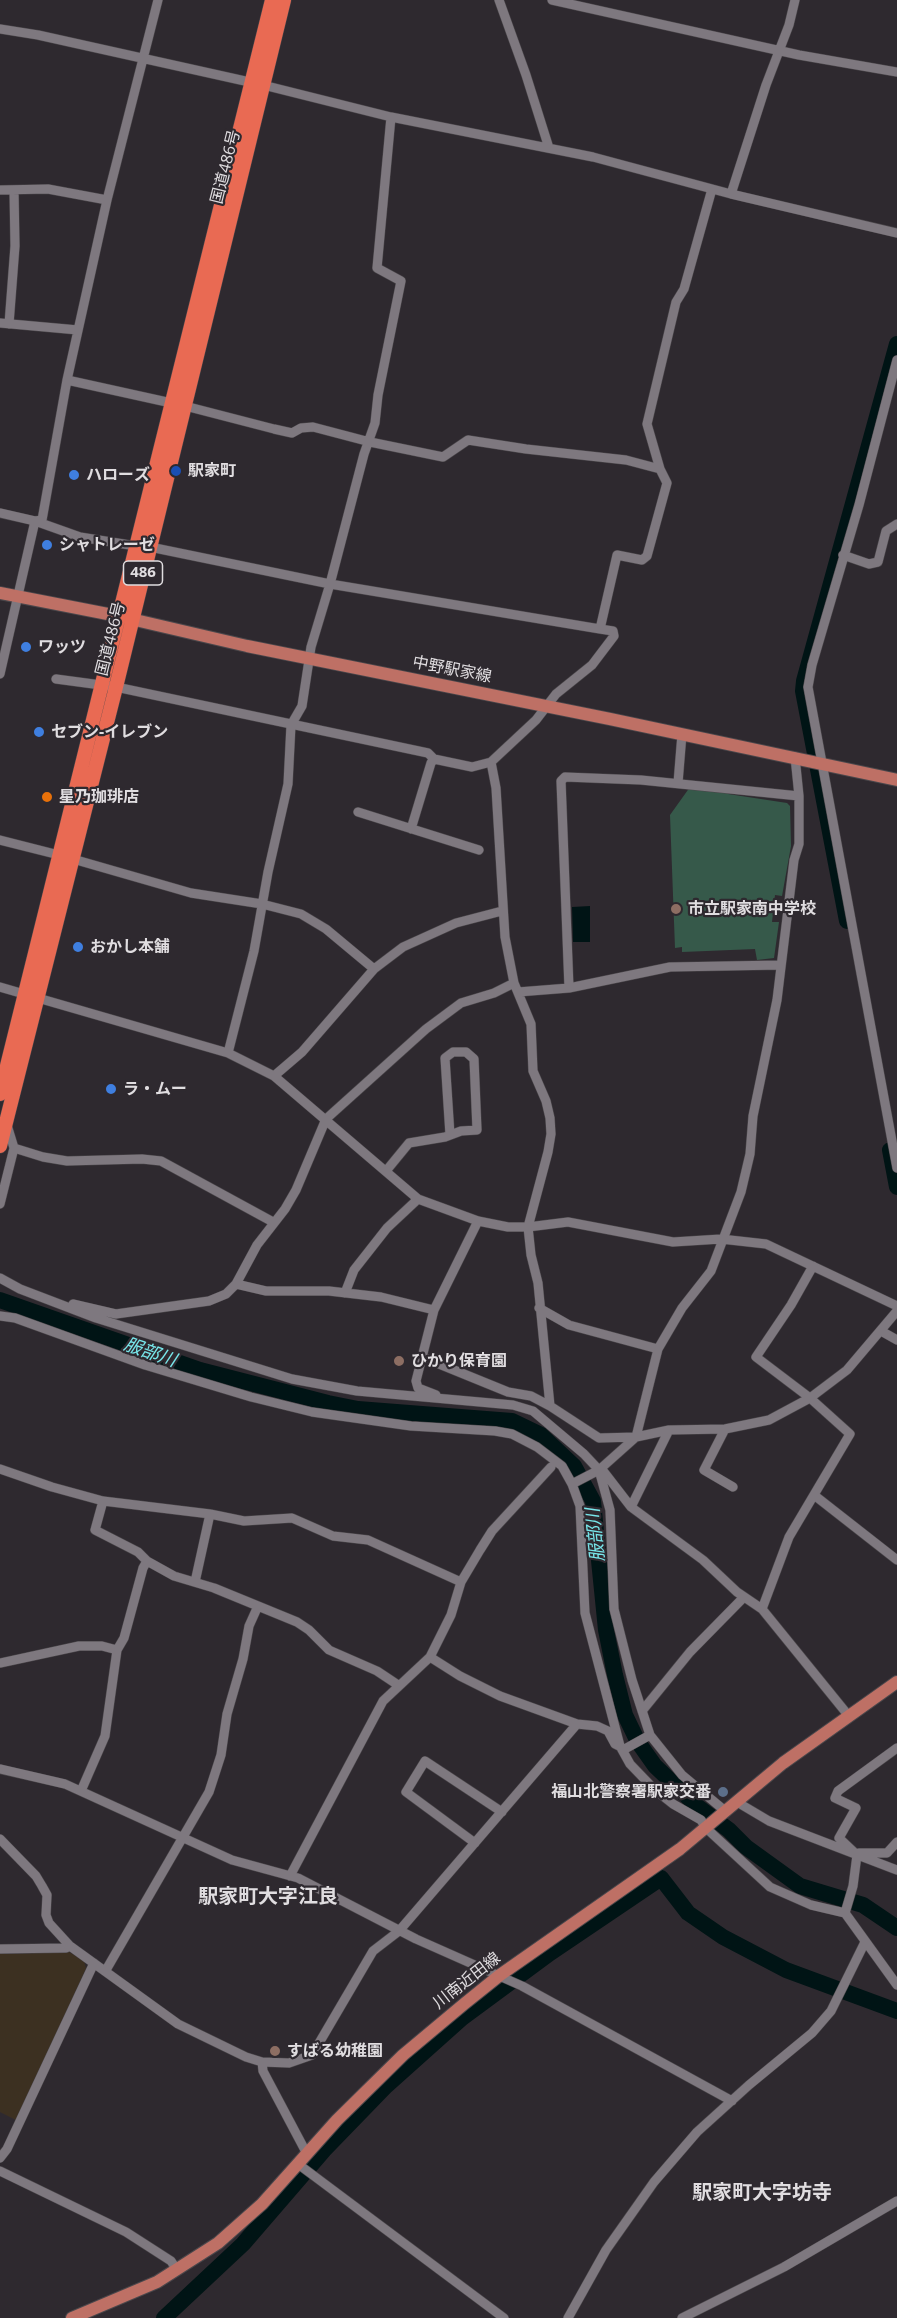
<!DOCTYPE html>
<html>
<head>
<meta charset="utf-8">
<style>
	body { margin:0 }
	canvas { display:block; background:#2e292f }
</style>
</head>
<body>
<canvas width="897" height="2318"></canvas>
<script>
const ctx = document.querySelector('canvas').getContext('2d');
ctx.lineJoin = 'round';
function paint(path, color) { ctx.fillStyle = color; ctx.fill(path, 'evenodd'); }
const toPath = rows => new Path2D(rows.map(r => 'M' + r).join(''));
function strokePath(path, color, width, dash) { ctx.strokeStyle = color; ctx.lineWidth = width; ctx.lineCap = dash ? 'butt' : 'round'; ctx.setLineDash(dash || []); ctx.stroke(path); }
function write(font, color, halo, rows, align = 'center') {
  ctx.font = font + ' "Open Sans","Noto Sans JP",sans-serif'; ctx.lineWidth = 4.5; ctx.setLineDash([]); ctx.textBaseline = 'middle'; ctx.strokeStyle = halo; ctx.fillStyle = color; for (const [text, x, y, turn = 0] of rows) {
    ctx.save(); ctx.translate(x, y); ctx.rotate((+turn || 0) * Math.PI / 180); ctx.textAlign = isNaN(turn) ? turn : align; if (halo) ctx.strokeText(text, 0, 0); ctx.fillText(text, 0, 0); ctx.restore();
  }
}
paint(toPath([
	[69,1952,84,1961,86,1968,18,2121,0,2112,0,1954]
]), '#3c3021');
paint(toPath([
	[690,787,727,789,728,794,787,803,790,806,791,846,782,896,775,895,772,922,779,922,774,958,757,960,755,949,682,952,682,947,675,948,670,815]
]), '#36594a');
paint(toPath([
	[590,906,590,942,573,942,572,907]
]), '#001415');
strokePath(toPath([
	[847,921,803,691,804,681,897,344],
	[890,1150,897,1187],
	[0,1300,200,1370,328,1403,358,1409,512,1421,541,1435,574,1466,593,1501,606,1630,615,1675,625,1715,638,1742,655,1766,698,1807,729,1830,746,1847,800,1886,863,1905,897,1928],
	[164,2318,243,2244,324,2150,386,2086,462,2018,550,1953,661,1878,688,1913,723,1937,786,1970,897,2011]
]), '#001415', 16);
const minor = toPath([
	[499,0,526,75,549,148],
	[552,0,799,55,897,72],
	[0,29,38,35,263,85,391,117,593,157,731,194,897,233],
	[0,190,48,189,107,200],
	[731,194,766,85,789,25,795,0],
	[0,323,78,330],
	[9,324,15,246,14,190],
	[897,360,859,505,812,665,808,687,897,1168],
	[67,380,185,406,274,429,292,433,301,428,313,427,370,442,443,457,468,440,526,449,626,460,660,469],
	[0,513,35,521,80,537,136,546],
	[843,555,869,564,878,562,886,531,897,524],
	[600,629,617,555,642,560,647,556,667,483,660,469,647,424,676,302,684,289,712,189],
	[0,674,35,521,42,520,67,380,107,200,158,0],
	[56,679,116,687,428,753,434,759,472,767,491,762,536,720,556,694,592,665,614,636,613,631,600,629,330,584,150,547],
	[491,762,496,788,505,937,514,983,531,1024,533,1071,546,1101,550,1118,551,1134,548,1152,528,1227,531,1255,538,1283,550,1406],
	[678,783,682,734],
	[358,812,479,850],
	[411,829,431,763,434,759],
	[0,840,59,855,191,893,262,904,301,914,326,929,374,969],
	[0,987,228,1053,274,1076,418,1199,478,1221,508,1227,528,1227,568,1222,673,1242,721,1239,766,1244,897,1306],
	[569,988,561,781,565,777,641,780,799,796],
	[518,992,569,988,670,967,781,965],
	[228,1053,254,951,268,872,288,784,291,725,302,706,311,647,330,584,364,454,375,423,378,395,401,281,377,268,391,117],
	[274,1076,302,1052,374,969,403,947,456,923,502,911],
	[7,1125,14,1148,43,1157,67,1161,142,1159,161,1161,273,1222],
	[386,1171,409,1143,445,1137,461,1131,477,1130,474,1059,466,1052,453,1052,445,1058,450,1135],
	[0,1204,14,1148],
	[0,1278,20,1289,96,1318,292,1379,357,1391,513,1405,533,1411,584,1454,599,1470,610,1510,614,1609,632,1680,650,1735,682,1775,724,1810],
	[236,1284,266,1291,329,1291,381,1297,434,1310],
	[345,1293,354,1270,387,1228,418,1199],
	[73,1304,116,1314,209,1301,226,1294,236,1284,257,1245,285,1209,296,1190,326,1119,426,1029,461,1003,494,993,514,983],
	[539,1308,569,1325,658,1349],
	[0,1316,15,1318,145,1365,251,1397,312,1412,411,1426,495,1431,512,1434,537,1447,562,1466,572,1484,580,1506,585,1613,620,1746,630,1764,654,1789,673,1804,701,1820,706,1828,770,1887,811,1905,845,1913,897,1985],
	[881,1331,897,1340],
	[422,1357,508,1392,531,1396,550,1406,599,1438,636,1437,658,1349,682,1308,711,1271,741,1192,750,1154,753,1116,777,1000,794,860,799,844,799,796,795,757],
	[436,1395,418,1388,416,1381,434,1310,478,1221],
	[725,1429,704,1470,733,1487],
	[0,1469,52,1487,103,1501,210,1514,244,1521,292,1518,333,1536,368,1540,461,1582],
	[599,1470,604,1472,631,1507,703,1560,737,1592,762,1609,848,1715],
	[572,1484,599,1470,636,1437,669,1430,725,1429,769,1420,810,1398,847,1370,897,1311],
	[814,1495,897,1560],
	[103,1501,95,1530,138,1552,147,1561,174,1576,214,1588,297,1622,309,1630,329,1650,377,1671,398,1685],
	[631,1507,669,1430],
	[195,1582,210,1514],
	[762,1609,789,1537,850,1434,810,1398,756,1357,791,1305,813,1266],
	[430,1657,460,1676,500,1696,577,1724,597,1726,608,1731,615,1744,619,1746],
	[0,1663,79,1646,102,1646,117,1650],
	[642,1711,690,1652,744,1597],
	[623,1750,650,1735],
	[0,1769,65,1784,232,1860,298,1878,416,1939,522,1986,732,2101],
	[81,1791,105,1736,117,1650,124,1638,143,1568,147,1561],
	[738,1799,742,1805,769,1821,897,1870],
	[0,1839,36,1876,42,1886,47,1895,46,1915,49,1923,70,1946,178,2024,246,2057,262,2062,289,2063,312,2055,373,1951,399,1931,577,1724],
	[475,1843,406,1792,425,1761,502,1812],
	[859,1853,887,1853,897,1842],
	[290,1876,383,1701,430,1657,451,1615,461,1582,480,1550,492,1531,551,1467],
	[845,1913,853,1886,857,1855,839,1838,856,1808,835,1798,838,1791,897,1748],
	[0,1949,66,1948,70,1946],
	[106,1970,209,1792,221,1755,227,1714,243,1659,249,1626,258,1606],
	[262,2062,263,2071,307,2154],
	[0,2158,7,2149,94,1963],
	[298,2164,504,2318],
	[0,2171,126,2232,171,2261,177,2270],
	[568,2318,606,2250,654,2182,697,2132,749,2085,812,2033,831,2011,865,1942],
	[682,2318,784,2267,897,2201]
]);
const major = toPath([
	[0,593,118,616,247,646,610,719,897,780],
	[72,2318,157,2282,218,2243,262,2204,337,2120,403,2055,464,2004,500,1975,680,1849,783,1763,897,1682]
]);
const highway = toPath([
	[0,1094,272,0],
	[0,1146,116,687,284,0]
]);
strokePath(minor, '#4b474b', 10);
strokePath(major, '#4b474b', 14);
strokePath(highway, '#4b474b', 15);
strokePath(minor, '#7e787f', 9);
strokePath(major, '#be7065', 12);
strokePath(highway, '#e96a53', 14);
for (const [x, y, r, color] of [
	[176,471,6,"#1a4fb4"],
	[74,475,6,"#3f7fe0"],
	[47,545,6,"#3f7fe0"],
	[26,647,6,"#3f7fe0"],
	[39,732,6,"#3f7fe0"],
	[47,797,6,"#e8710a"],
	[676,909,6,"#8d6e63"],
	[78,947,6,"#3f7fe0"],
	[111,1089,6,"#3f7fe0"],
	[399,1361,6,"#8d6e63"],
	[723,1792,6,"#5c6f8a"],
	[275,2051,6,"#8d6e63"]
]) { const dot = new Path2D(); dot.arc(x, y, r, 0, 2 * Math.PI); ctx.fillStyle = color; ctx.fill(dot); strokePath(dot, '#2e292f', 2); }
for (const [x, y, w] of [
	[143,573,39]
]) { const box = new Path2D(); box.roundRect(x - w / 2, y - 12, w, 24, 4.5); ctx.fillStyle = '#2e292f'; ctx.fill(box); strokePath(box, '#e0dde0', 1.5); }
write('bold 15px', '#e0dde0', null, [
	["486",143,573]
]);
write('16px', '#e0dde0', '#2e292f', [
	["国道486号",226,167,-76],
	["国道486号",111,639,-76],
	["中野駅家線",452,670,11],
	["川南近田線",467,1981,-38]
]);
write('bold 16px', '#e0dde0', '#2e292f', [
	["駅家町",188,471],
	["ハローズ",86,475],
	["シャトレーゼ",59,545],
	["ワッツ",38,647],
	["セブン-イレブン",51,732],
	["星乃珈琲店",59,797],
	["市立駅家南中学校",688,909],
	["おかし本舗",90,947],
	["ラ・ムー",123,1089],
	["ひかり保育園",411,1361],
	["福山北警察署駅家交番",711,1792,"right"],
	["すばる幼稚園",287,2051]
], 'left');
write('italic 18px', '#78e7eb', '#2e292f', [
	["服部川",150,1353,19],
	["服部川",596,1535,-96]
]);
write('bold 20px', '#e0dde0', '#2e292f', [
	["駅家町大字江良",268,1897],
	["駅家町大字坊寺",762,2193]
]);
</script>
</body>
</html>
